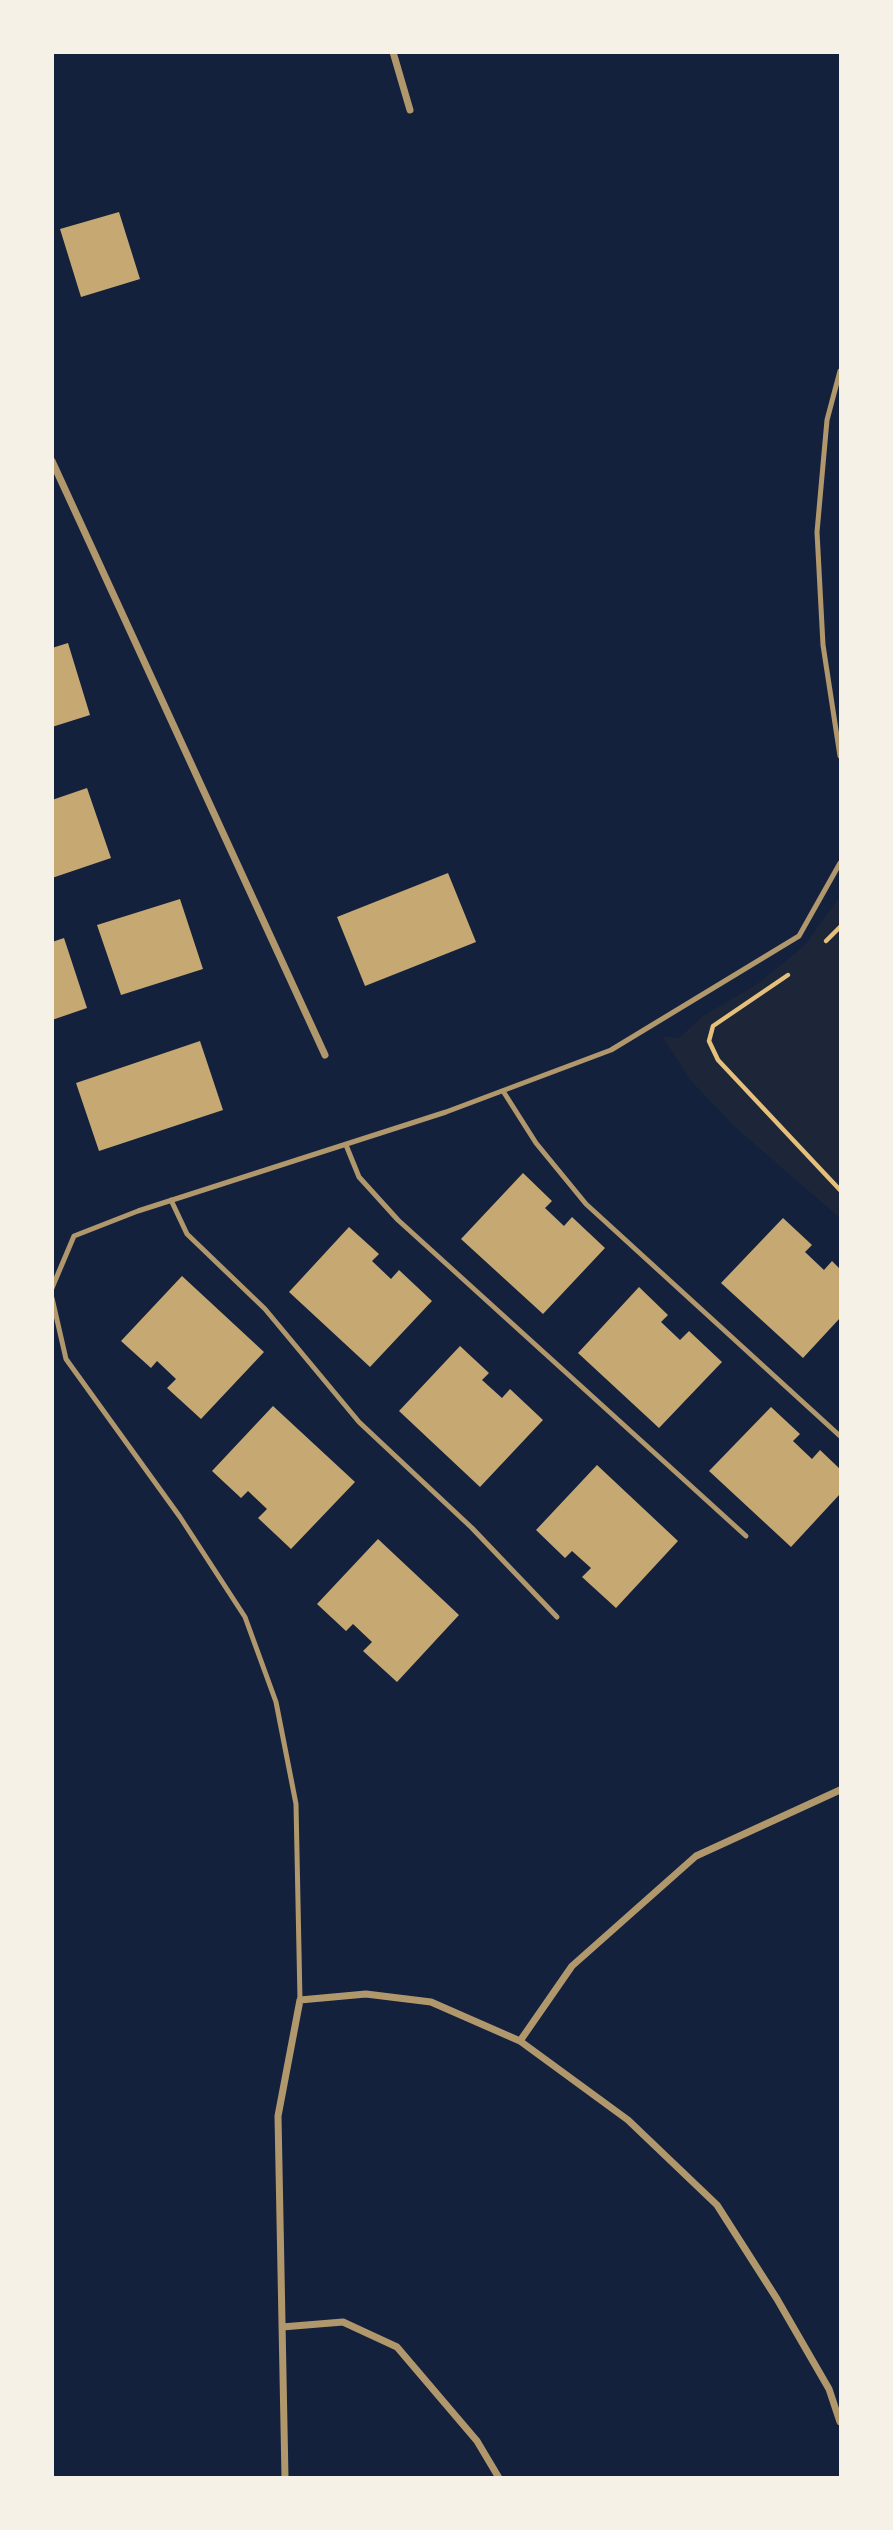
<!DOCTYPE html>
<html>
<head>
<meta charset="utf-8">
<style>
	body { margin:0 }
	#map { position:relative; width:893px; height:2530px; overflow:hidden; background:#14213d; font-family:Ubuntu,sans-serif }
	canvas { display:block }
	.frame { position:absolute; inset:0; border:54px solid #f6f1e7; pointer-events:none }
</style>
</head>
<body>
<div id="map">
<canvas width="893" height="2530"></canvas>
<div class="frame"></div>
</div>
<script>
const ctx = document.querySelector('canvas').getContext('2d');
ctx.lineJoin = 'round';
function paint(path, color) { ctx.fillStyle = color; ctx.fill(path, 'evenodd'); }
const toPath = rows => new Path2D(rows.map(r => 'M' + r).join(''));
function strokePath(path, color, width, dash) { ctx.strokeStyle = color; ctx.lineWidth = width; ctx.lineCap = dash ? 'butt' : 'round'; ctx.setLineDash(dash || []); ctx.stroke(path); }
paint(toPath([
	[840,897,840,1218,735,1127,692,1082,662,1036,679,1038,703,1016,756,985,804,946]
]), '#1d2539');
paint(toPath([
	[119,212,140,279,81,297,60,229],
	[68,643,90,715,52,727,52,648],
	[87,788,111,858,52,878,52,800],
	[448,873,476,942,365,986,337,917],
	[180,899,203,969,121,995,97,925],
	[64,938,87,1008,52,1020,52,942],
	[200,1041,223,1110,99,1151,76,1083],
	[523,1173,552,1201,545,1208,564,1226,572,1217,605,1248,543,1314,461,1239],
	[783,1218,812,1245,805,1252,824,1270,832,1261,840,1269,840,1318,803,1358,721,1283],
	[349,1227,379,1254,372,1261,391,1279,399,1270,432,1301,370,1367,289,1292],
	[182,1276,264,1352,201,1419,167,1388,176,1379,157,1361,151,1368,121,1341],
	[639,1287,668,1315,661,1322,680,1340,689,1331,722,1362,659,1428,578,1353],
	[460,1346,489,1373,482,1380,502,1398,510,1389,543,1420,480,1487,399,1411],
	[273,1406,355,1482,291,1549,258,1518,267,1509,248,1491,241,1498,212,1471],
	[771,1407,800,1434,793,1441,812,1459,820,1450,840,1469,840,1494,791,1547,709,1471],
	[597,1465,678,1541,616,1608,582,1577,591,1568,572,1551,565,1558,536,1530],
	[378,1539,459,1615,397,1682,363,1651,372,1642,353,1624,346,1631,317,1604]
]), '#c6a872');
strokePath(toPath([
	[826,941,840,927],
	[788,975,713,1026,709,1041,718,1060,840,1190]
]), '#e5c07b', 4.5);
strokePath(toPath([
	[840,371,827,420,817,532,823,645,840,756],
	[503,1091,536,1143,586,1204,840,1436],
	[346,1145,359,1177,398,1220,746,1536],
	[171,1200,187,1234,265,1309,359,1422,472,1528,557,1617],
	[52,1288,74,1236,138,1211,446,1112,611,1050,799,936,840,863],
	[52,1298,66,1359,180,1517,245,1617,276,1702,296,1804,300,2000]
]), '#b1986c', 5);
strokePath(toPath([
	[393,52,410,110],
	[52,461,325,1055],
	[520,2041,572,1966,696,1856,840,1790],
	[282,2327,343,2322,397,2347,477,2441,499,2478],
	[285,2478,278,2116,300,2000,366,1994,431,2002,520,2041,628,2120,717,2205,777,2299,829,2389,840,2422]
]), '#b1986c', 7);
</script>
</body>
</html>
